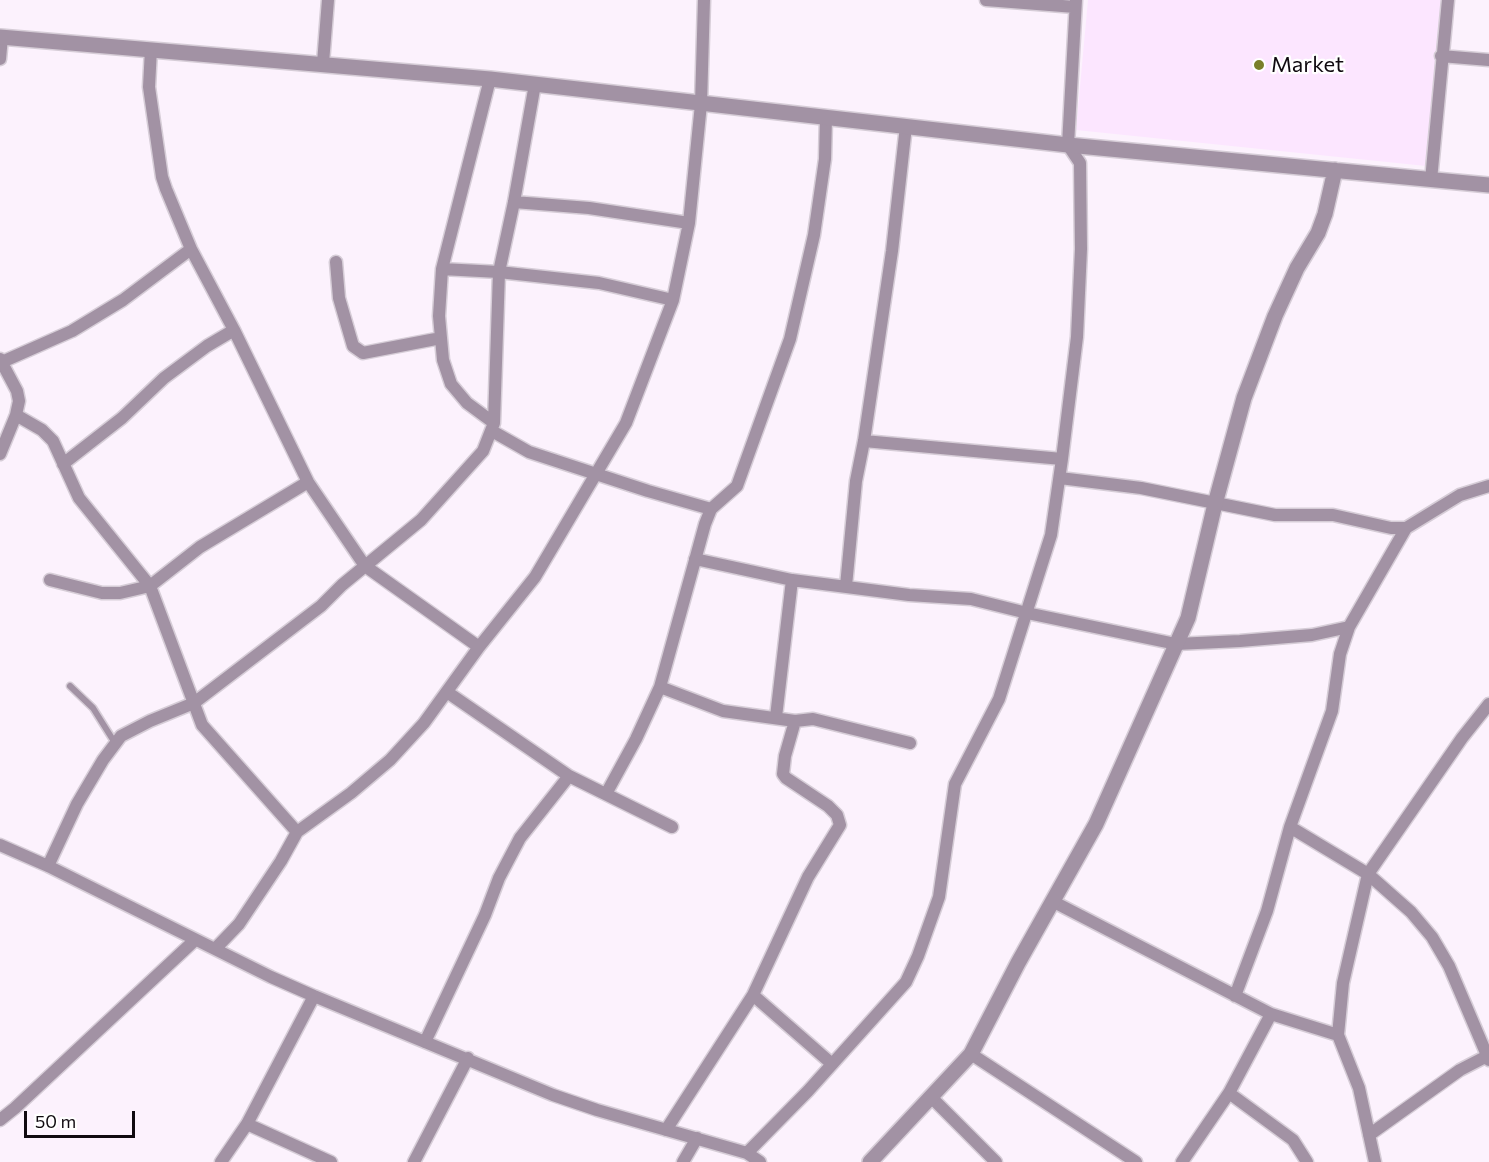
<!DOCTYPE html>
<html>
<head>
<meta charset="utf-8">
<style>
	body { margin:0 }
	#map { position:relative; width:1489px; height:1162px; overflow:hidden; background:#fcf2fd; font-family:Commissioner,sans-serif }
	canvas { display:block }
	.scale { position:absolute; left:24px; top:1111px; width:111px; height:27px; box-sizing:border-box; border:3px solid #100a10; border-top:0; padding-left:8px; font-size:18px; line-height:21px; white-space:nowrap; color:#100a10; -webkit-text-stroke:4px #fff; paint-order:stroke }
</style>
</head>
<body>
<div id="map">
<canvas width="1489" height="1162"></canvas>
<div class="scale">50 m</div>
</div>
<script>
const ctx = document.querySelector('canvas').getContext('2d');
ctx.lineJoin = 'round';
function paint(path, color) { ctx.fillStyle = color; ctx.fill(path, 'evenodd'); }
const toPath = rows => new Path2D(rows.map(r => 'M' + r).join(''));
function strokePath(path, color, width, dash) { ctx.strokeStyle = color; ctx.lineWidth = width; ctx.lineCap = dash ? 'butt' : 'round'; ctx.setLineDash(dash || []); ctx.stroke(path); }
function write(font, color, halo, rows, align = 'center') {
  ctx.font = font + ' Commissioner,sans-serif'; ctx.lineWidth = 4.5; ctx.setLineDash([]); ctx.textBaseline = 'middle'; ctx.strokeStyle = halo; ctx.fillStyle = color; for (const [text, x, y, turn = 0] of rows) {
    ctx.save(); ctx.translate(x, y); ctx.rotate((+turn || 0) * Math.PI / 180); ctx.textAlign = isNaN(turn) ? turn : align; if (halo) ctx.strokeText(text, 0, 0); ctx.fillText(text, 0, 0); ctx.restore();
  }
}
paint(toPath([
	[1088,0,1441,0,1426,166,1076,130]
]), '#fce6ff');
const service = toPath([
	[70,686,93,708,115,743]
]);
const minor = toPath([
	[986,0,1075,7],
	[151,49,149,87,162,177,166,189,191,249,234,330,308,482,365,566,479,647],
	[1441,56,1489,60],
	[0,59,2,37],
	[323,63,328,0],
	[490,79,442,269,439,316,443,360,451,384,467,403,494,423],
	[1431,180,1448,0],
	[514,202,589,208,689,223],
	[336,262,339,298,353,346,363,353,441,338],
	[442,269,499,272,599,283,673,300],
	[0,359,17,391,19,401,16,415,0,454],
	[2,362,72,331,123,300,191,249],
	[16,415,42,430,53,441,79,498,150,586,202,725,297,832],
	[492,431,529,452,648,491,711,509],
	[864,441,1062,459],
	[63,464,122,418,164,378,207,346,234,330],
	[1060,478,1141,488,1275,515,1333,515,1391,528,1406,528,1460,495,1489,486],
	[695,559,792,580,909,595,971,599,1027,613,1176,644,1240,641,1312,635,1349,627],
	[50,580,102,593,120,593,150,586,200,547,308,482],
	[846,586,856,481,864,441,892,251,906,126],
	[660,687,723,711,795,721,813,719,910,743],
	[447,692,569,776,672,827],
	[776,717,792,580],
	[606,794,636,739,660,687,705,524,711,509,737,486,790,339,814,235,825,159,826,117],
	[1290,827,1368,874,1411,912,1432,937,1449,966,1489,1060],
	[0,845,48,866,271,977,314,996,553,1095,597,1110,747,1153,760,1162],
	[48,866,77,804,103,760,121,736,150,721,194,703,321,606,342,585,421,520,483,451,494,423,499,272,514,202,535,84],
	[1052,901,1271,1014,1338,1035],
	[215,949,239,924,281,861,297,832,351,793,390,760,424,723,479,647,535,577,626,423,673,300,689,223,701,104,704,0],
	[753,995,832,1064],
	[1235,996,1267,911,1290,827,1332,711,1340,654,1349,627,1406,528],
	[425,1042,485,915,499,878,520,838,569,776],
	[971,1054,1136,1162],
	[1229,1093,1293,1140,1307,1162],
	[931,1097,996,1162],
	[0,1120,15,1108,195,940],
	[247,1124,331,1162],
	[666,1130,753,995,808,877,840,825,837,815,828,806,786,778,783,774,785,756,795,721],
	[1369,1135,1460,1070,1489,1055],
	[747,1153,808,1091,906,982,918,956,939,897,955,784,999,699,1051,535,1062,459,1077,337,1081,249,1080,163,1068,145,1076,0],
	[221,1162,247,1124,314,996],
	[414,1162,468,1058],
	[683,1162,697,1138],
	[1182,1162,1229,1093,1271,1014],
	[1375,1162,1359,1088,1338,1035,1343,983,1368,874,1462,738,1489,704]
]);
const tertiary = toPath([
	[0,37,490,79,1068,145,1489,185],
	[870,1162,971,1054,1018,963,1096,824,1188,618,1215,504,1244,398,1275,316,1297,268,1318,233,1325,214,1335,170]
]);
strokePath(service, '#d6cdd7', 9);
strokePath(minor, '#d6cdd7', 15);
strokePath(tertiary, '#d6cdd7', 18);
strokePath(service, '#a292a4', 6);
strokePath(minor, '#a292a4', 12);
strokePath(tertiary, '#a292a4', 15);
for (const [x, y, r, color] of [
	[1259,65,6,"#7a7f2a"]
]) { const dot = new Path2D(); dot.arc(x, y, r, 0, 2 * Math.PI); ctx.fillStyle = color; ctx.fill(dot); strokePath(dot, '#fff', 2); }
write('22px', '#100a10', '#fff', [
	["Market",1271,65]
], 'left');
</script>
</body>
</html>
